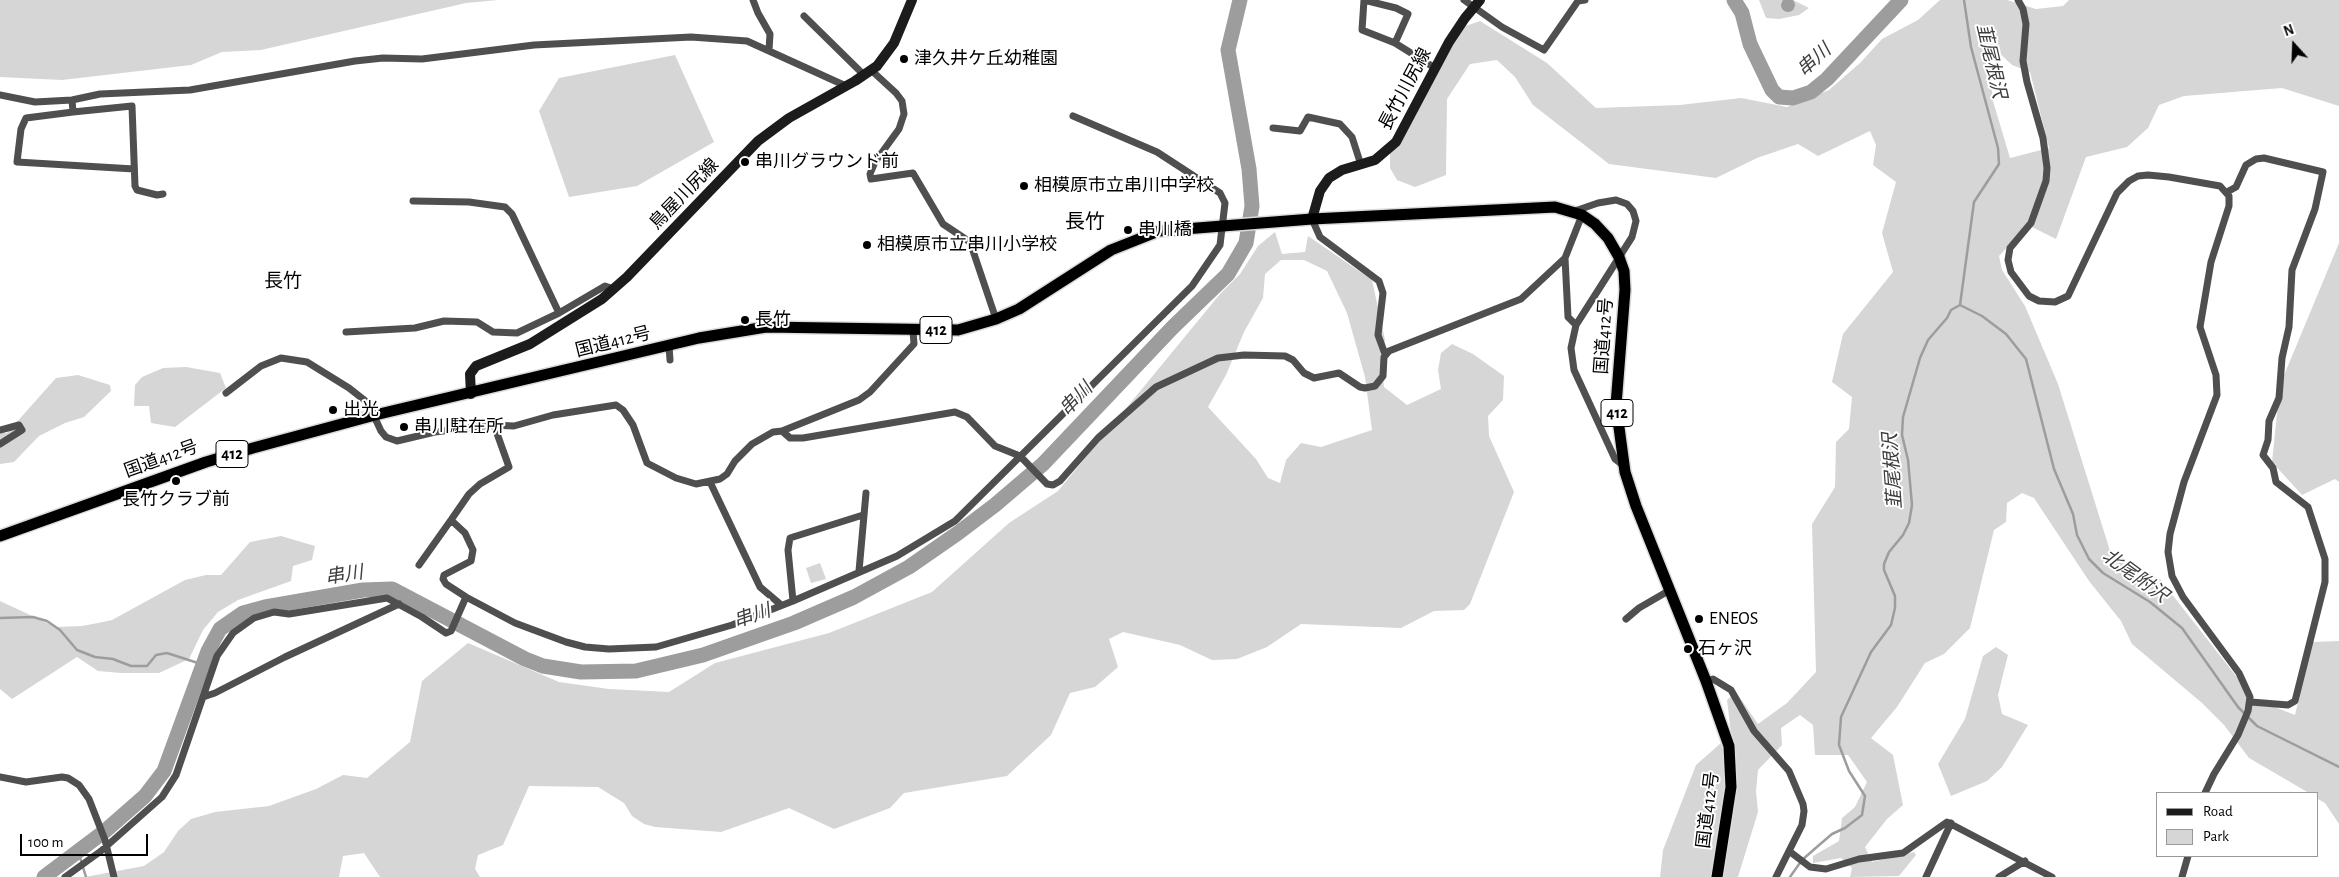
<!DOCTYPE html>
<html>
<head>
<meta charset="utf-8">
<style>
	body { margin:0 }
	#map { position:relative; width:2339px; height:877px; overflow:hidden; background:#fff; font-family:"Alegreya Sans",sans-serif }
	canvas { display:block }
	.legend { position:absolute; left:2156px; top:792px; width:162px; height:65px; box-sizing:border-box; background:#fff; border:1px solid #999; margin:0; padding:6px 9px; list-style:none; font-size:15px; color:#000 }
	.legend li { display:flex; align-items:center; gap:10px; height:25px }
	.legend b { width:25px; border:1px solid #999 }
	.north { position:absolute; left:2269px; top:20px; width:50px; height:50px; -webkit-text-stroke:4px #fff; paint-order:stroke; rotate:340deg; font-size:14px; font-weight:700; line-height:20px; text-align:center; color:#000 }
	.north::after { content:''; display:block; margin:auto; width:18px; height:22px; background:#000; clip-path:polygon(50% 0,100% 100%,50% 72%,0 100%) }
	.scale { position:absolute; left:20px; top:834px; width:128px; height:22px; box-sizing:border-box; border:2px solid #000; border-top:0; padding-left:6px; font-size:15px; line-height:18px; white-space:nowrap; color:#000; -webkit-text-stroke:4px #fff; paint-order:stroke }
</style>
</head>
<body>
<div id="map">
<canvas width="2339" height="877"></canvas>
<ul class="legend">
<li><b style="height:6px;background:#1c1c1c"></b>Road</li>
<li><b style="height:14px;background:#d6d6d6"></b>Park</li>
</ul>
<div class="north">N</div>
<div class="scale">100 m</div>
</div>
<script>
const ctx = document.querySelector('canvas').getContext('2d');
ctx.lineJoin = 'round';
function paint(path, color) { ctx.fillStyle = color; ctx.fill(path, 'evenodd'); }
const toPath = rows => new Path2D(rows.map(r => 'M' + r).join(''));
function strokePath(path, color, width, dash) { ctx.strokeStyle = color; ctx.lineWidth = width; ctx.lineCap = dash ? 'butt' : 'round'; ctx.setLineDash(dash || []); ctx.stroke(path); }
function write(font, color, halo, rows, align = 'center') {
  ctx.font = font + ' "Alegreya Sans","Noto Sans JP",sans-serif'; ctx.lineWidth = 4; ctx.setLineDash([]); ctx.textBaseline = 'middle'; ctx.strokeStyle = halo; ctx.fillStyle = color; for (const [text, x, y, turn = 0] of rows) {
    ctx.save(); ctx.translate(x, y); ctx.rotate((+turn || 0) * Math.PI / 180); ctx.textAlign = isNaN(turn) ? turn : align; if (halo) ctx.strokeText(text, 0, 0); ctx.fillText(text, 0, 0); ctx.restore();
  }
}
paint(toPath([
	[0,0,498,0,466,3,261,50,222,52,191,65,62,80,0,77],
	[1759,0,1786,0,1781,2,1786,11,1795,8,1793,0,1809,8,1799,15,1779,19,1766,18],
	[1940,0,2007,0,2036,9,2063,6,2069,0,2339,0,2339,106,2282,88,2184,96,2159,105,2148,128,2127,147,2086,157,2056,239,2028,225,1999,256,2002,270,2025,306,2058,384,2111,554,2160,579,2254,699,2295,715,2312,642,2339,641,2339,824,2325,803,2318,799,2318,793,2309,793,2249,758,2224,725,2202,703,2132,644,2121,621,2089,581,2034,498,2022,493,2007,503,2006,522,1994,530,1970,628,1944,654,1925,663,1897,707,1871,738,1893,755,1903,805,1887,819,1865,847,1872,862,1914,852,1916,855,1899,876,1850,877,1852,868,1841,858,1813,863,1813,856,1839,841,1842,818,1855,807,1867,782,1848,755,1815,755,1813,725,1800,715,1781,728,1782,745,1758,770,1756,791,1758,812,1738,877,1660,877,1663,850,1696,765,1731,734,1727,700,1736,692,1758,724,1787,703,1816,672,1812,524,1835,487,1836,442,1849,429,1852,397,1832,382,1843,334,1893,272,1882,233,1896,182,1873,165,1876,145,1870,131,1818,156,1798,144,1757,158,1716,178,1609,164,1533,105,1515,77,1497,60,1470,64,1447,99,1446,175,1415,187,1397,180,1390,168,1390,150,1463,27,1480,21,1547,63,1596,108,1680,105,1741,98,1787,107,1829,90,1860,63,1882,39,1918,20],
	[1995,49,2012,65,2030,72,2049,148,2010,158,1993,101,1988,53],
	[675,55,714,142,637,186,569,197,539,111,559,78],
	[1275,232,1282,254,1305,252,1308,236,1372,280,1385,340,1381,358,1384,387,1407,405,1441,389,1438,370,1441,353,1452,344,1473,354,1504,376,1503,400,1488,416,1489,436,1514,492,1470,604,1464,610,1434,611,1401,628,1301,624,1267,647,1237,659,1212,660,1180,645,1123,632,1109,639,1118,667,1095,687,1070,693,1051,735,1007,776,904,793,890,808,834,829,789,808,721,832,655,827,644,824,632,816,624,803,598,787,529,786,503,845,478,855,475,869,480,877,380,877,364,853,343,856,339,877,85,877,144,866,164,852,178,831,191,819,215,812,269,806,316,789,343,775,367,778,410,742,422,681,468,643,559,682,609,689,669,692,715,663,829,633,932,592,1009,523,1058,491,1220,294,1240,274,1258,246],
	[1281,260,1304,260,1327,271,1347,313,1365,377,1372,430,1321,447,1301,443,1286,460,1280,483,1268,478,1256,459,1208,407,1226,375,1244,332,1263,298,1265,274],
	[2339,243,2339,482,2335,479,2302,495,2272,462,2280,385],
	[186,367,220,373,226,388,175,427,151,423,149,406,134,406,135,385,142,377,163,368],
	[78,375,110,385,111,391,84,417,65,423,39,436,14,462,0,464,0,432,7,433,56,378],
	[281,536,315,546,312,560,293,566,291,581,238,600,218,612,203,630,189,659,159,673,121,673,98,671,77,657,12,699,0,689,0,601,56,627,82,626,98,623,112,620,185,580,206,575,221,575,250,542],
	[820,563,826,579,811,583,806,568],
	[1996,647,2008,655,1998,695,2002,714,2028,725,2002,767,1987,781,1951,796,1938,764,1965,719,1983,656]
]), '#d6d6d6');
paint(toPath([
	'1781 5a7 7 0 1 1 14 0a7 7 0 1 1-14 0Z'
]), '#9d9d9d');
strokePath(toPath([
	[1960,305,1982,316,2006,334,2026,359,2054,469,2073,514,2077,535,2089,559,2103,573,2150,602,2182,628,2238,707,2257,726,2339,767],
	[1960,305,1974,202,1999,164,1998,148,1971,47,1964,0],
	[0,618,33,617,47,621,60,630,77,650,95,657,113,659,131,666,147,666,156,655,167,653,201,664],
	[78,851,86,877],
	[1790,877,1802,860,1818,846,1832,834,1845,828,1862,815,1865,796,1849,771,1839,745,1841,717,1871,652,1891,625,1895,608,1895,596,1884,570,1884,564,1889,552,1903,535,1909,523,1912,505,1908,460,1902,435,1903,417,1920,358,1928,340,1947,318,1951,310,1960,305]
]), '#9d9d9d', 2.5);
strokePath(toPath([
	[1734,0,1742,13,1750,44,1772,90,1779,97,1793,98,1811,92,1827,79,1901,0],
	[44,877,105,831,145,796,164,771,208,651,220,629,243,613,265,607,363,590,392,589,525,659,543,666,581,672,636,671,703,655,794,623,854,597,909,567,958,533,995,505,1043,464,1173,327,1228,274,1246,243,1252,206,1249,169,1228,50,1240,0]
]), '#9d9d9d', 15);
const trunk = toPath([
	[0,536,206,462,253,448,375,415,699,338,766,327,958,330,996,319,1019,309,1111,250,1159,231,1312,219,1555,207,1582,215,1595,224,1608,238,1619,257,1624,271,1625,290,1616,405,1625,472,1636,506,1706,681,1729,746,1731,787,1717,877]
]);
strokePath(trunk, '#dbdbdb', 14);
strokePath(toPath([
	[753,0,758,13,770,34,769,50],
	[1464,0,1502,27,1544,50,1578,1,1585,0],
	[2018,0,2023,9,2026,24,2023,61,2027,82,2043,138,2047,168,2046,181,2031,223,2010,248,2008,260,2011,272,2029,296,2039,301,2055,302,2068,296,2117,193,2129,181,2138,176,2148,175,2169,177,2220,186,2229,196,2229,206,2211,262,2200,327,2216,375,2217,395,2184,482,2170,534,2168,552,2172,576,2183,597,2239,673,2250,697,2248,711,2238,735,2214,774,2205,793],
	[804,16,864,75],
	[1395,43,1408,14,1396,8,1364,0,1362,30,1395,43,1435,68],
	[871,70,896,93,902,101,904,114,899,129,875,162,870,174,871,179,913,173,943,224,970,242,996,319],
	[0,95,35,102,72,100,100,94,190,90,355,61,383,58,422,59,534,45,691,37,747,41,846,86],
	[72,100,73,112,132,106,135,186,137,190,157,195,163,194],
	[73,112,26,118,21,129,17,162,134,169],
	[1273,128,1300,131,1308,117,1340,124,1352,137,1361,165],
	[2227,192,2236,187,2246,165,2256,159,2264,158,2323,172,2315,209,2292,270,2289,327,2282,358,2279,398,2269,421,2268,440,2263,455,2273,468,2276,482,2308,507,2325,559,2325,582,2295,701,2288,705,2251,702],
	[413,201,469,202,505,207,512,214,559,313,605,286,614,289],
	[1572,212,1598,203,1616,200,1627,204,1633,211,1636,221,1632,237,1576,325,1571,348,1574,370,1580,383,1615,459,1624,466],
	[1312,219,1320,237,1379,281,1383,293,1378,335,1385,354],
	[1565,258,1568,317,1576,325],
	[913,331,914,344,870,392,859,400,782,431,790,438,803,438,955,412,967,417,995,446,1020,456,1047,484,1053,485,1060,481,1098,438,1156,387,1218,358,1244,355,1285,356,1293,360,1304,373,1314,378,1339,373,1360,387,1365,388,1375,386,1383,376,1384,357,1389,351,1521,299,1565,258,1582,215],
	[346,332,415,328,444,321,477,322,493,332,517,333,559,313],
	[669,346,670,360],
	[226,393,261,366,281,358,307,362,349,388,368,403,381,431,386,437,397,441,435,432,491,425,514,426,553,415,616,405,623,410,633,425,647,463,676,478,696,484,720,479,727,474,735,461,752,444,773,432,782,431],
	[0,430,19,425,22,430,0,444],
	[710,482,760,587,780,604],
	[419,565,451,520],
	[859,571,866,493],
	[466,597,446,584,443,579,444,575,471,561,473,550,465,533,451,520,469,494,480,484,509,467,494,425],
	[793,601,788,550,790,538,863,515],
	[1626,619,1639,608,1670,590],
	[1706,681,1713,679,1731,690,1754,731,1789,771,1803,804,1804,811,1802,825,1776,877],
	[203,697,215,693,285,657,399,604],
	[0,777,26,782,62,777,68,778,79,785,89,799,105,840,114,877],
	[1789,851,1810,867,1826,869,1859,859,1903,853,1947,822,2052,877],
	[65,877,101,851,162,797,176,775,217,656,233,633,254,618,274,612,289,614,387,598,422,617,446,633,451,631,466,597,515,623,566,642,585,647,609,649,656,647,732,625,793,601,897,556,955,521,1192,286,1220,245,1225,203,1220,193,1157,152,1073,116],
	[1926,877,1951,823],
	[1999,877,2025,861],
	[2182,877,2188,856]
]), '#4f4f4f', 7);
strokePath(toPath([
	[1312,219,1320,191,1329,178,1342,170,1375,160,1396,142,1449,42,1465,18,1480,0],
	[471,394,470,374,476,366,530,344,602,299,627,277,758,141,789,118,855,81,877,66,894,43,912,0]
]), '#1c1c1c', 10);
strokePath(trunk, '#000', 11);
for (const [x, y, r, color] of [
	[904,59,5,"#000"],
	[745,162,5,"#000"],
	[1024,186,5,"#000"],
	[1128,230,5,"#000"],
	[867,245,5,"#000"],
	[745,320,5,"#000"],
	[333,410,5,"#000"],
	[404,427,5,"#000"],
	[176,481,5,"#000"],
	[1699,619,5,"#000"],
	[1688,649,5,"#000"]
]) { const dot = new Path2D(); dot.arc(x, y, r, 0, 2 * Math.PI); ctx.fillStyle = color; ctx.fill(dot); strokePath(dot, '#fff', 2); }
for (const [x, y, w] of [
	[936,330,32],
	[1617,413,32],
	[232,454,32]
]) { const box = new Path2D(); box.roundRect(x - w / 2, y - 13.5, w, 27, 4); ctx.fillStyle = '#fff'; ctx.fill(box); strokePath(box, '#000', 1); }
write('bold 16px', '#000', null, [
	["412",936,330],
	["412",1617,413],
	["412",232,454]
]);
write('18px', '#000', '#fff', [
	["津久井ケ丘幼稚園",914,59],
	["串川グラウンド前",755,162],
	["相模原市立串川中学校",1034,186],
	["串川橋",1138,230],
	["相模原市立串川小学校",877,245],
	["長竹",755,320],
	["出光",343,410],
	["串川駐在所",414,427],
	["長竹クラブ前",176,500,"center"],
	["ENEOS",1709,619],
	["石ヶ沢",1698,649]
], 'left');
write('18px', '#000', '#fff', [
	["長竹川尻線",1405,89,-62],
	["鳥屋川尻線",684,194,-46],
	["国道412号",1604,336,-86],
	["国道412号",613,342,-14],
	["国道412号",161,459,-20],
	["国道412号",1708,810,-83]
]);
write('italic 19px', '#3e3e3e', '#fff', [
	["串川",1814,60,-42],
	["韮尾根沢",1991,61,77],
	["串川",1076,399,-47],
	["韮尾根沢",1893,471,-94],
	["串川",344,575,-9],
	["北尾附沢",2135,576,36],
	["串川",752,616,-19]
]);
write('19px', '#000', '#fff', [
	["長竹",283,281]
]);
write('20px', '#000', '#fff', [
	["長竹",1085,222]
]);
</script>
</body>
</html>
